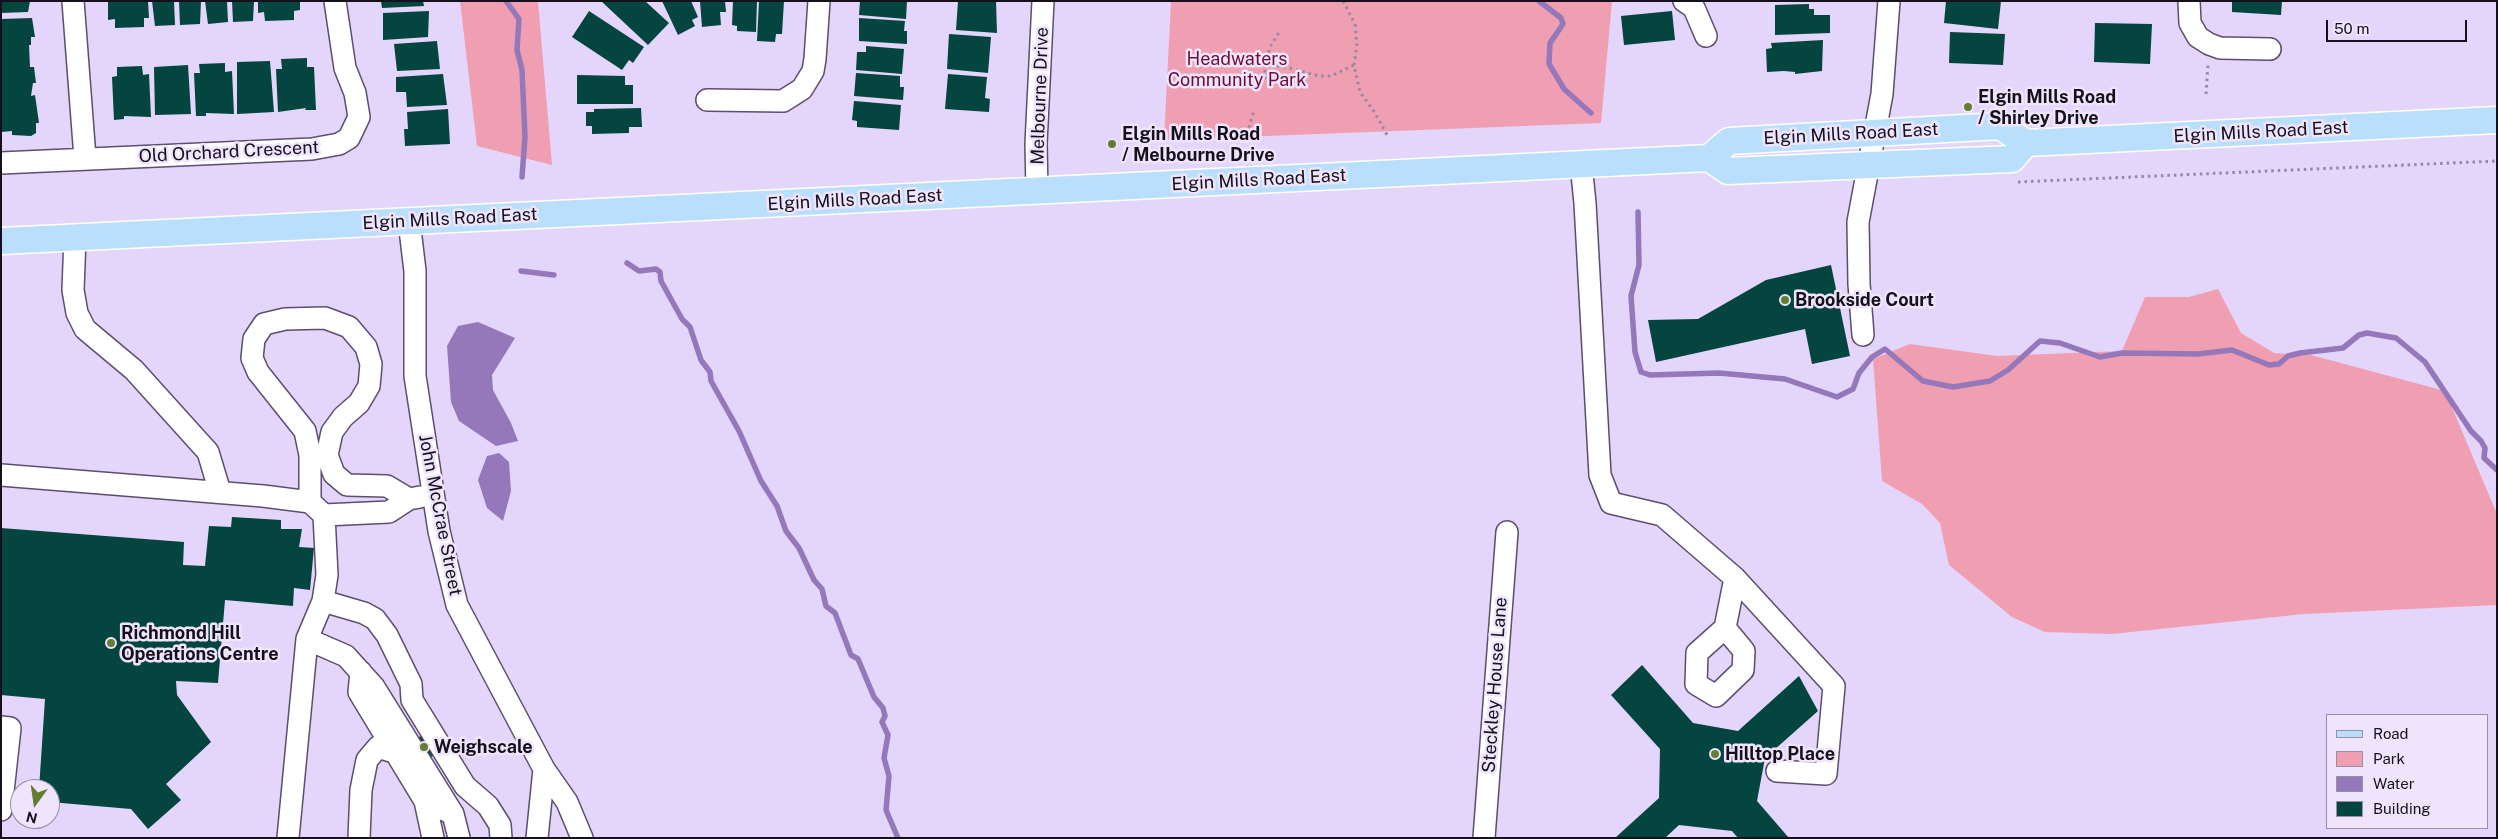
<!DOCTYPE html>
<html>
<head>
<meta charset="utf-8">
<style>
	body { margin:0 }
	#map { position:relative; width:2498px; height:839px; overflow:hidden; background:#e4d5fa; font-family:"Public Sans",sans-serif }
	canvas { display:block }
	.frame { position:absolute; inset:0; border:2px solid #15101c; pointer-events:none }
	.legend { position:absolute; left:2326px; top:714px; width:162px; height:115px; box-sizing:border-box; background:#eee5fc; border:1px solid #9790a2; margin:0; padding:6px 9px; list-style:none; font-size:15px; color:#15101c }
	.legend li { display:flex; align-items:center; gap:10px; height:25px }
	.legend b { width:25px; border:1px solid #9790a2 }
	.north { position:absolute; left:10px; top:779px; width:50px; height:50px; box-sizing:border-box; background:#eee5fc; border:1px solid #9790a2; border-radius:50%; rotate:194deg; font-size:14px; font-weight:700; line-height:20px; text-align:center; color:#15101c }
	.north::after { content:''; display:block; margin:auto; width:18px; height:22px; background:#657d30; clip-path:polygon(50% 0,100% 100%,50% 72%,0 100%) }
	.scale { position:absolute; left:2326px; top:20px; width:141px; height:22px; box-sizing:border-box; border:2px solid #15101c; border-top:0; padding-left:6px; font-size:15px; line-height:18px; white-space:nowrap; color:#15101c; -webkit-text-stroke:4px #eee5fc; paint-order:stroke }
</style>
</head>
<body>
<div id="map">
<canvas width="2498" height="839"></canvas>
<div class="frame"></div>
<ul class="legend">
<li><b style="height:6px;background:#badffd"></b>Road</li>
<li><b style="height:14px;background:#f09fb2"></b>Park</li>
<li><b style="height:14px;background:#9578b9"></b>Water</li>
<li><b style="height:14px;background:#04453f"></b>Building</li>
</ul>
<div class="north">N</div>
<div class="scale">50 m</div>
</div>
<script>
const ctx = document.querySelector('canvas').getContext('2d');
ctx.lineJoin = 'round';
function paint(path, color) { ctx.fillStyle = color; ctx.fill(path, 'evenodd'); }
const toPath = rows => new Path2D(rows.map(r => 'M' + r).join(''));
function strokePath(path, color, width, dash) { ctx.strokeStyle = color; ctx.lineWidth = width; ctx.lineCap = dash ? 'butt' : 'round'; ctx.setLineDash(dash || []); ctx.stroke(path); }
function write(font, color, halo, rows, align = 'center') {
  ctx.font = font + ' "Public Sans",sans-serif'; ctx.lineWidth = 5; ctx.setLineDash([]); ctx.textBaseline = 'middle'; ctx.strokeStyle = halo; ctx.fillStyle = color; for (const [text, x, y, turn = 0] of rows) {
    ctx.save(); ctx.translate(x, y); ctx.rotate((+turn || 0) * Math.PI / 180); ctx.textAlign = isNaN(turn) ? turn : align; if (halo) ctx.strokeText(text, 0, 0); ctx.fillText(text, 0, 0); ctx.restore();
  }
}
paint(toPath([
	[460,1,538,1,552,165,477,146],
	[1171,1,1612,1,1601,123,1164,140],
	[2218,289,2241,333,2274,353,2311,355,2445,391,2497,514,2497,605,2304,614,2112,634,2045,632,2012,617,1949,565,1940,523,1922,504,1882,481,1873,359,1910,344,1997,356,2122,351,2145,297,2189,297]
]), '#f09fb2');
paint(toPath([
	[478,322,515,338,492,375,493,390,511,423,518,441,496,446,459,421,451,402,447,346,458,326],
	[499,453,509,462,511,491,503,521,487,508,478,480,487,456]
]), '#9578b9');
strokePath(toPath([
	[506,1,519,19,517,50,522,70,525,137,522,177],
	[1539,1,1561,18,1563,24,1550,43,1549,64,1564,89,1591,113],
	[1638,212,1639,265,1631,296,1635,352,1641,372,1650,375,1719,373,1785,379,1837,397,1853,389,1859,373,1872,357,1885,349,1923,381,1953,387,1990,381,2008,370,2040,341,2060,343,2100,357,2122,353,2198,354,2232,350,2269,365,2279,364,2288,356,2300,353,2343,348,2359,335,2367,333,2396,338,2425,362,2471,431,2481,441,2485,448,2484,458,2497,470],
	[627,263,639,271,656,269,660,272,661,281,682,319,690,327,701,360,710,372,711,381,739,431,761,481,777,506,786,531,799,548,814,580,822,589,826,606,835,613,851,655,858,659,874,697,883,708,885,716,882,722,888,735,884,758,889,776,886,810,898,838],
	[521,271,554,275]
]), '#9578b9', 5.5);
paint(toPath([
	[1,1,30,1,28,12,1,13],
	[108,1,148,1,149,18,144,18,144,27,115,28,115,19,108,20],
	[152,1,174,1,175,25,155,26],
	[179,1,201,1,200,24,180,25],
	[205,1,227,1,228,22,208,24],
	[232,1,254,1,253,21,233,22],
	[258,1,300,1,300,10,294,11,294,20,265,21,264,12,258,13],
	[381,1,423,1,424,6,382,8],
	[601,1,645,1,669,23,648,45],
	[662,1,691,1,698,17,692,20,695,26,678,35],
	[700,1,725,1,726,12,720,12,721,25,702,27],
	[733,1,757,1,756,32,737,31,737,26,732,25],
	[759,1,784,1,782,34,776,34,775,42,757,41],
	[860,1,907,1,906,19,859,15],
	[958,1,996,1,997,33,956,30],
	[1946,1,2001,1,1998,29,1944,23],
	[2232,1,2282,1,2281,15,2232,12],
	[1809,4,1809,9,1814,9,1814,15,1830,15,1830,33,1775,35,1775,5],
	[429,11,428,37,383,40,383,13],
	[589,11,644,47,633,63,629,60,622,70,572,37],
	[1672,11,1675,40,1624,45,1621,16],
	[32,18,35,37,31,37,31,45,29,45,30,67,34,67,36,83,33,83,31,96,35,95,39,123,36,123,36,133,31,136,12,135,12,131,1,132,1,19],
	[859,18,905,21,904,31,907,31,907,44,859,41],
	[2095,23,2152,24,2150,64,2094,62],
	[1950,32,2005,34,2003,65,1949,63],
	[949,34,991,37,988,73,947,69],
	[1823,40,1822,71,1795,74,1795,72,1784,71,1767,72,1766,49,1772,48,1771,43],
	[437,41,440,69,397,71,394,44],
	[866,46,904,49,902,74,856,70,857,52,866,52],
	[307,58,307,67,314,67,316,110,305,110,306,108,278,112,276,69,282,69,281,59],
	[270,61,274,112,237,114,237,62],
	[225,63,225,72,232,71,234,114,206,113,206,116,196,116,194,73,200,73,199,64],
	[188,65,191,114,155,115,154,67],
	[142,66,143,75,149,74,151,117,124,116,124,119,114,120,112,77,117,76,117,67],
	[856,73,900,76,900,87,904,87,903,100,854,96],
	[443,74,447,105,407,107,406,92,396,92,396,77],
	[948,74,987,77,985,98,990,99,989,112,945,109],
	[577,75,625,76,625,85,633,85,633,104,577,104],
	[854,101,901,105,899,130,857,127,857,121,852,120],
	[641,108,642,127,629,127,629,133,592,134,592,126,586,126,586,112,594,112,594,109],
	[448,109,450,144,405,146,404,129,408,129,407,112],
	[1831,265,1850,356,1812,364,1805,329,1656,362,1648,320,1698,319,1766,280],
	[232,517,281,520,281,529,302,529,299,547,314,548,310,590,294,588,293,606,225,600,218,683,176,681,177,695,211,742,166,784,181,800,148,829,131,809,50,802,50,789,39,789,45,699,1,695,1,528,184,542,183,565,205,566,209,526,231,527],
	[1642,665,1693,723,1738,731,1799,676,1818,711,1765,758,1757,801,1789,838,1738,838,1732,831,1679,825,1665,838,1615,838,1659,798,1660,749,1611,695],
	[424,734,435,755,425,760,414,740]
]), '#04453f');
const minor = toPath([
	[73,1,85,158],
	[1684,1,1694,8,1706,36],
	[2189,1,2190,23,2198,37,2209,44,2220,48,2270,49],
	[707,100,783,101,802,89,813,71,815,59,819,1],
	[1,163,312,149,339,144,349,138,359,117,355,93,345,68,335,1],
	[1581,164,1585,203,1600,475,1611,503,1662,515,1735,578,1834,686,1826,774,1777,771],
	[1037,191,1036,144,1043,1],
	[409,221,415,271,415,376,439,531,457,605,544,769,567,802,582,838],
	[75,237,73,290,77,313,85,329,134,370,208,452,220,492],
	[1863,335,1859,284,1858,222,1882,94,1889,1],
	[1,475,263,496,310,502,324,515,327,575,323,601,307,639,288,838],
	[310,502,310,455,305,431,258,372,252,358,254,339,264,324,285,319,325,318,349,327,366,347,371,364,369,386,359,403,343,417,332,432,327,455,334,474,347,485,387,486,409,499],
	[324,515,389,512,409,499,420,497],
	[323,601,364,613,375,619,387,635,411,684,412,700,465,786,488,806,500,825,501,838],
	[1725,628,1744,651,1743,670,1716,696,1696,684,1697,653,1725,628,1735,578],
	[307,639,346,656,374,687,453,814,459,838],
	[361,672,359,692,425,801,453,814],
	[1,727,10,728,1,810],
	[425,801,433,838],
	[359,838,361,790,367,760,378,747,397,753],
	[537,838,544,769],
	[1484,838,1507,532]
]);
const major = toPath([
	[1709,158,1729,141,2000,126,2026,143,2497,120],
	[1,241,1709,158,1728,171,2012,159,2026,143]
]);
strokePath(minor, '#5c4e6e', 24);
strokePath(major, '#fff', 29);
strokePath(toPath([
	[1343,1,1355,24,1357,46,1354,65,1360,92,1375,113,1387,135],
	[1265,65,1270,47,1280,31],
	[1265,79,1265,65,1286,67,1319,76,1331,76,1354,65],
	[2206,94,2208,64],
	[1245,140,1254,111],
	[2018,182,2497,161]
]), '#9489a4', 3, [2.5, 4]);
strokePath(minor, '#fff', 21);
strokePath(major, '#badffd', 26);
for (const [x, y, r, color] of [
	[1968,107,5,"#657d30"],
	[1112,144,5,"#657d30"],
	[1785,300,5,"#657d30"],
	[111,643,5,"#657d30"],
	[424,747,5,"#657d30"],
	[1715,754,5,"#657d30"]
]) { const dot = new Path2D(); dot.arc(x, y, r, 0, 2 * Math.PI); ctx.fillStyle = color; ctx.fill(dot); strokePath(dot, '#eee5fc', 2); }
write('18px', '#6e0d33', '#eee5fc', [
	["Headwaters",1237,59],
	["Community Park",1237,80]
]);
write('18px', '#15101c', '#eee5fc', [
	["Melbourne Drive",1040,96,-88],
	["Elgin Mills Road East",2261,132,-3],
	["Elgin Mills Road East",1851,134,-3],
	["Old Orchard Crescent",229,152,-3],
	["Elgin Mills Road East",1259,180,-3],
	["Elgin Mills Road East",855,200,-3],
	["Elgin Mills Road East",450,219,-3],
	["John McCrae Street",440,515,79],
	["Steckley House Lane",1495,685,-86]
]);
write('bold 18px', '#15101c', '#eee5fc', [
	["Elgin Mills Road",1978,97],
	["/ Shirley Drive",1978,118],
	["Elgin Mills Road",1122,134],
	["/ Melbourne Drive",1122,155],
	["Brookside Court",1795,300],
	["Richmond Hill",121,633],
	["Operations Centre",121,654],
	["Weighscale",434,747],
	["Hilltop Place",1725,754]
], 'left');
</script>
</body>
</html>
